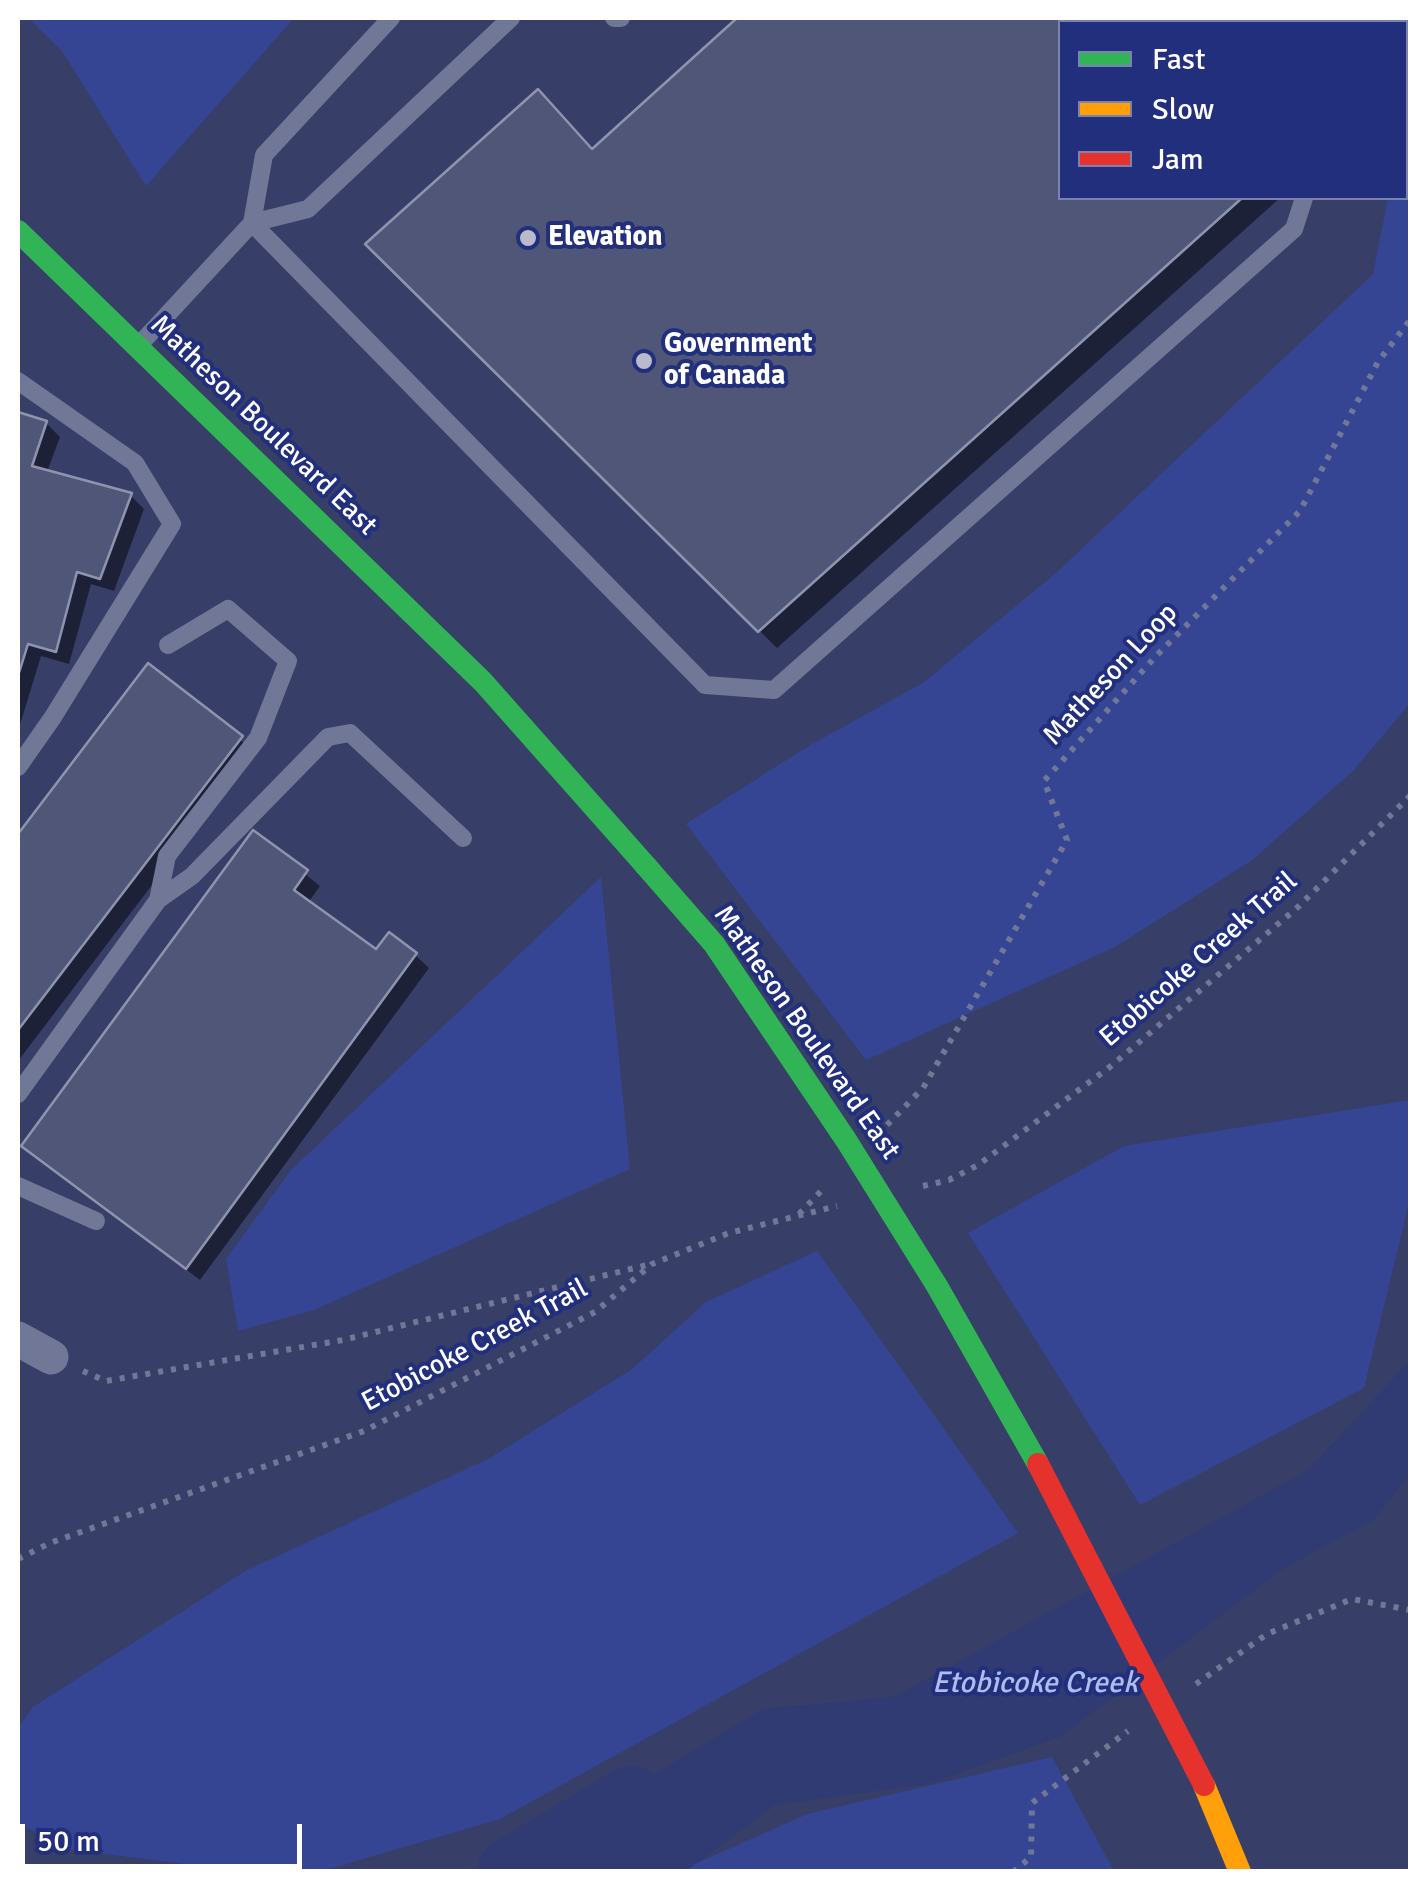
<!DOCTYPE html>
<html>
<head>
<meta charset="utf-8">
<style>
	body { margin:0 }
	#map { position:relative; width:1428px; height:1889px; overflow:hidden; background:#373e68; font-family:Signika,sans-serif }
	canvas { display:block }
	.frame { position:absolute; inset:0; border:20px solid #fff; pointer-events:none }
	.legend { position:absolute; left:1058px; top:20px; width:350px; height:180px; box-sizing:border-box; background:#222f7d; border:2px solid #7a82b1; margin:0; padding:12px 18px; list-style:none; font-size:30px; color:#fff }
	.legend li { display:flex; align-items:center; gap:20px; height:50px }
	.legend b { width:50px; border:2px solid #7a82b1 }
	.scale { position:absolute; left:20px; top:1824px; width:282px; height:45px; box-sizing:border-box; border:5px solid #fff; border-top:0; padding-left:12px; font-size:30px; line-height:35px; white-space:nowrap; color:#fff; -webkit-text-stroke:8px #222f7d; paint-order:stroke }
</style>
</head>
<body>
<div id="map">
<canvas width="1428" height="1889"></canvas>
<div class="frame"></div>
<ul class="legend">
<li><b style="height:12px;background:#30b455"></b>Fast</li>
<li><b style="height:12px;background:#ff9f0a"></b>Slow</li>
<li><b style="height:12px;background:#e5322d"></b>Jam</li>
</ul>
<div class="scale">50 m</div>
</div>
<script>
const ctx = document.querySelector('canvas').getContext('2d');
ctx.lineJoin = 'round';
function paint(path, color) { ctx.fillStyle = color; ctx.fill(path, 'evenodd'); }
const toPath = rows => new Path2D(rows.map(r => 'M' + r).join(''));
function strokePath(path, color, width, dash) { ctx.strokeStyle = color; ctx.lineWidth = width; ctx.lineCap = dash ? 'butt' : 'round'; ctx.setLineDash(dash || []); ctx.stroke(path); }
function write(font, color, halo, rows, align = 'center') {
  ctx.font = font + ' Signika,sans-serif'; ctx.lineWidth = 8; ctx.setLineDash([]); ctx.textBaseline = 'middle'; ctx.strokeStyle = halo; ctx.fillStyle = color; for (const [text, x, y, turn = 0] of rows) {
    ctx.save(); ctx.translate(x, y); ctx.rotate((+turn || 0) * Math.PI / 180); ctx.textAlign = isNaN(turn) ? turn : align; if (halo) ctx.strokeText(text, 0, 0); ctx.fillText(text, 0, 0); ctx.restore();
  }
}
paint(toPath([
	[28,18,294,18,146,186,62,51],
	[1410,75,1410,703,1353,771,1251,861,1115,947,866,1060,686,824,810,745,923,683,1057,572,1373,274,1388,198,1406,198,1406,102],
	[601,877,630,1169,314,1310,238,1331,226,1259,291,1170],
	[1410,1100,1410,1199,1364,1388,1140,1505,968,1233,1124,1146],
	[817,1251,1018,1533,500,1819,322,1871,241,1871,65,1849,18,1823,18,1728,33,1707,247,1570,488,1459,631,1370,706,1302],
	[1052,1757,1114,1871,677,1872,807,1814]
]), '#354594');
paint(toPath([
	[1410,1361,1410,1474,1373,1520,1284,1568,1061,1736,932,1783,775,1805,686,1871,524,1872,603,1805,763,1709,894,1697,1307,1471]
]), '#303a73');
paint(toPath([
	[741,18,1154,18,1159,22,1060,22,1060,198,1280,198,777,648,369,244,593,151],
	[18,414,46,423,60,437,47,472,130,495,144,509,114,591,91,584,69,664,41,656,18,731],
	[148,667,254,751,18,1061,18,838],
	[254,833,320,886,308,903,376,953,415,955,429,968,200,1280,24,1146]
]), '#0007');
strokePath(toPath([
	[511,1872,631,1800]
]), '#303a73', 68);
const building = toPath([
	[737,18,1156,18,1160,22,1060,22,1060,198,1242,198,758,632,365,244,538,89,592,149,737,18],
	[18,412,47,421,32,466,132,493,100,579,77,572,56,652,28,644,18,676,18,412],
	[148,663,243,736,18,1030,18,834,148,663],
	[253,830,308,870,294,890,376,949,389,932,417,953,186,1269,21,1146,253,830]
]);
paint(building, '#505678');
strokePath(building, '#8f94ae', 2.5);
strokePath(toPath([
	[887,1125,923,1088,1067,840,1044,781,1156,656,1300,511,1378,362,1410,320],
	[923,1186,949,1180,978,1165,1111,1066,1298,907,1410,796],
	[799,1214,825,1187],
	[83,1371,106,1381,343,1340,651,1264],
	[18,1559,50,1543,364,1431,595,1312,652,1264,729,1233,837,1206],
	[1196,1684,1267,1634,1352,1599,1410,1610],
	[1013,1872,1031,1857,1032,1803,1128,1731]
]), '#717797', 6, [5, 8]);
strokePath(toPath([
	[614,18,621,18],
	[1271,18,1275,22],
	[252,223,705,685,774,690,1294,229,1304,198],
	[252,223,264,155,391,18],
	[141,343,252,223,308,209,511,18],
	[18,381,135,463,172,524,53,717,18,767],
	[158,900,167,856,258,738,288,661,228,609,168,645],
	[18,1094,158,900,192,876,328,737,350,733,463,838],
	[18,1186,96,1221]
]), '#717797', 18);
strokePath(toPath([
	[18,1339,51,1357]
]), '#717797', 35);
strokePath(toPath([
	[18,231,483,682,646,866]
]), '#30b455', 22);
strokePath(toPath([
	[1204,1785,1240,1872]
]), '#ff9f0a', 22);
strokePath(toPath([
	[646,866,714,944,846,1140,937,1286,1038,1464]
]), '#30b455', 22);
strokePath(toPath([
	[1038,1464,1204,1785]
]), '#e5322d', 22);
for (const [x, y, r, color] of [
	[528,238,10,"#b9bbca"],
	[644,361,10,"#b9bbca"]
]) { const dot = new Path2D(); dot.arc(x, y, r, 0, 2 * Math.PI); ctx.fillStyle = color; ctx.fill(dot); strokePath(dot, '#222f7d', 4); }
write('bold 28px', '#fff', '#222f7d', [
	["Elevation",548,238],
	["Government",664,345],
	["of Canada",664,377]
], 'left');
write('28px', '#fff', '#222f7d', [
	["Matheson Boulevard East",263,426,44],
	["Matheson Loop",1111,675,-47],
	["Etobicoke Creek Trail",1199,960,-41],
	["Matheson Boulevard East",806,1033,55],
	["Etobicoke Creek Trail",475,1346,-28]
]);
write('italic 30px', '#b0bbee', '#222f7d', [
	["Etobicoke Creek",1035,1684]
]);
</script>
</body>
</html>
